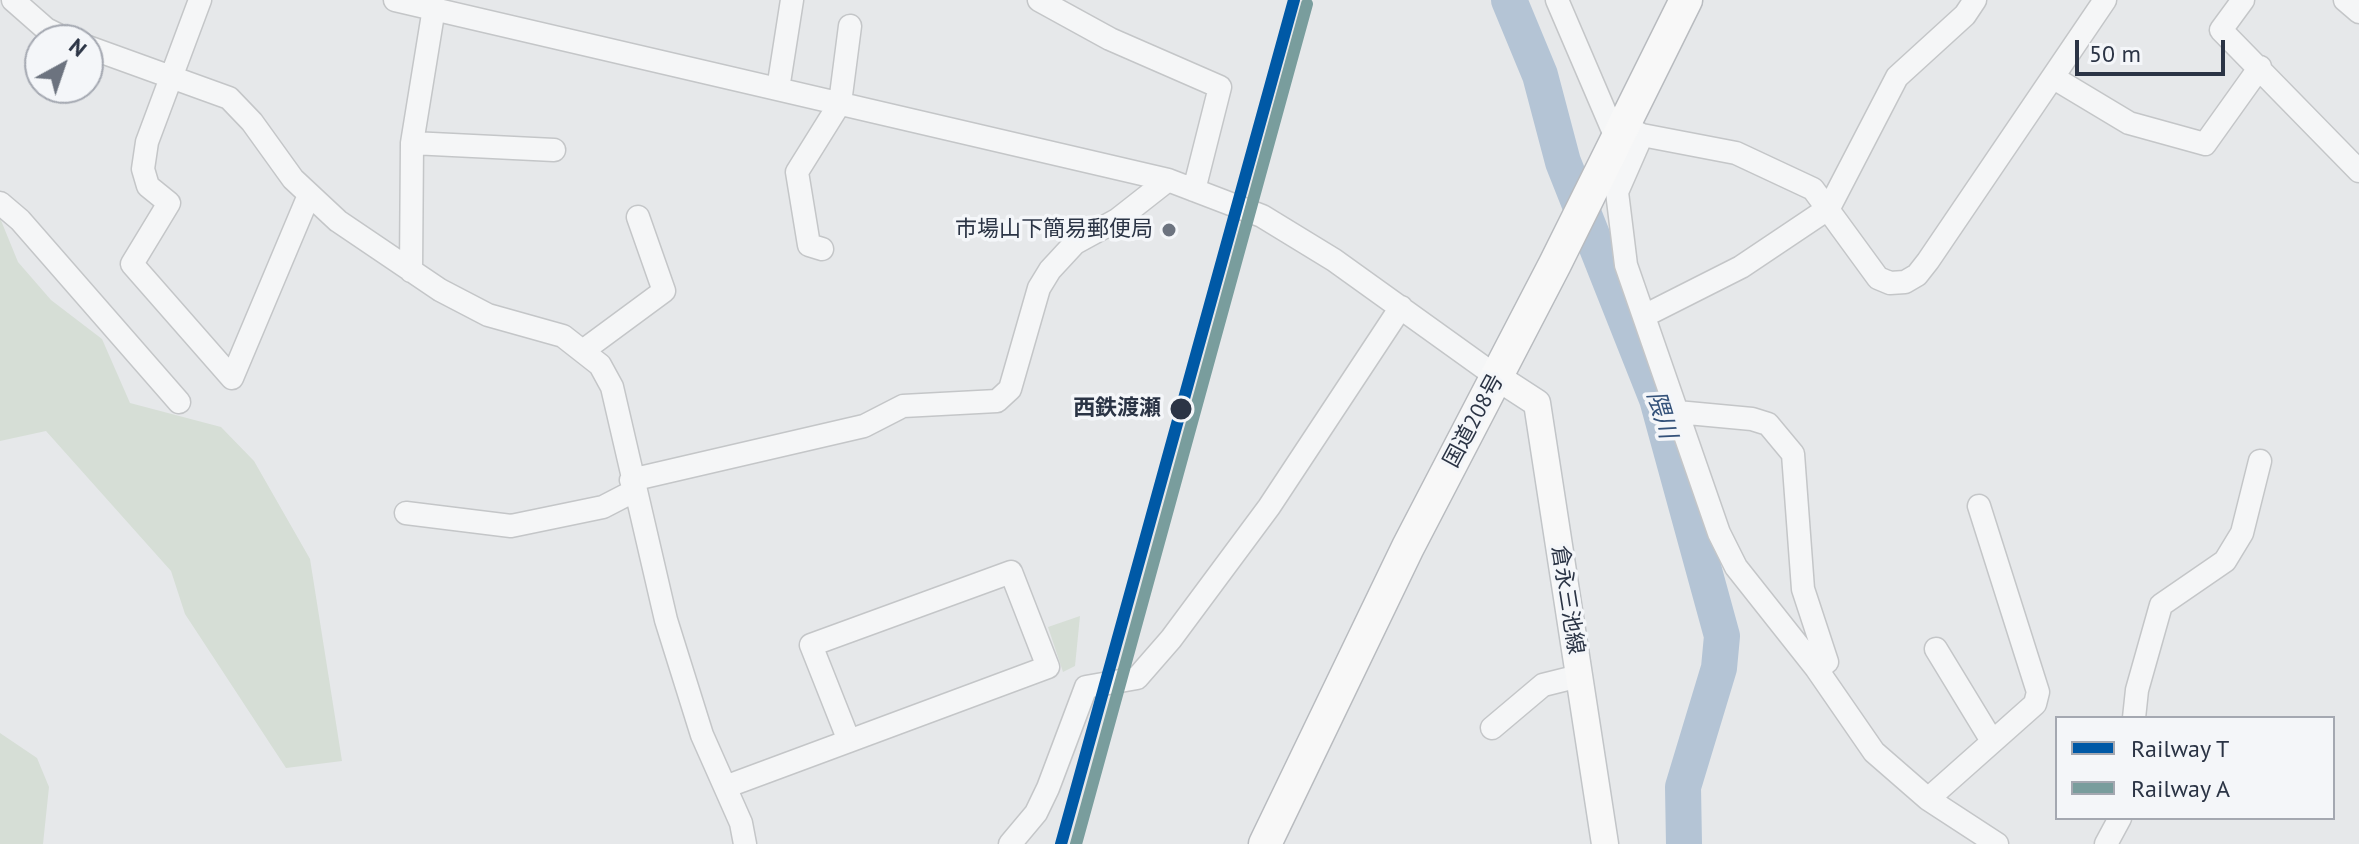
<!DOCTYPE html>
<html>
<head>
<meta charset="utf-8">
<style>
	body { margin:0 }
	#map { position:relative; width:2359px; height:844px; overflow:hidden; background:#e6e8ea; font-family:"PT Sans",sans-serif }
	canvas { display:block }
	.legend { position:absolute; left:2055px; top:716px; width:280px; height:104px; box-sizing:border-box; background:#f4f6f9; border:2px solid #a4a8b1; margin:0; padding:10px 14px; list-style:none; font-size:24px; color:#2b3445 }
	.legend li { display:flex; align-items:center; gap:16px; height:40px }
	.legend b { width:40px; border:2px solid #a4a8b1 }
	.north { position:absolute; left:24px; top:24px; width:80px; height:80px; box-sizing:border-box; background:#f4f6f9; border:2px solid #a4a8b1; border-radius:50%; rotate:40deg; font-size:22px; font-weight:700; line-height:32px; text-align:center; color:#2b3445 }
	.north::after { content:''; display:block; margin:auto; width:28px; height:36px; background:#6c737f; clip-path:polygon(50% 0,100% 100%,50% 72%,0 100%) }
	.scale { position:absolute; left:2075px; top:40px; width:150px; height:36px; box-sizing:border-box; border:4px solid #2b3445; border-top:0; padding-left:10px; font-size:24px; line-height:28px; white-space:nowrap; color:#2b3445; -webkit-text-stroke:6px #f4f6f9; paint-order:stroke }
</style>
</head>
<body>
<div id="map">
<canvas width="2359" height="844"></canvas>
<ul class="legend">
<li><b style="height:10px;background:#0059a6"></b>Railway T</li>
<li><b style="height:10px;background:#799d9d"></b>Railway A</li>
</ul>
<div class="north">N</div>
<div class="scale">50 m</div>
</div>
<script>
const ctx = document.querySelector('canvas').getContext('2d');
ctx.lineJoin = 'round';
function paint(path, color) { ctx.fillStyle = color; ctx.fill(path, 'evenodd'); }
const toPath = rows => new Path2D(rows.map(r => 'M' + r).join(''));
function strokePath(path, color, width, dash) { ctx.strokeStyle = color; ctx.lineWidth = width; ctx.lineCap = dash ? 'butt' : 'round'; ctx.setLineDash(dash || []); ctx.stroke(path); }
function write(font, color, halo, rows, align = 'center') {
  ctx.font = font + ' "PT Sans","Noto Sans JP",sans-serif'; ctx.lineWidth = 7; ctx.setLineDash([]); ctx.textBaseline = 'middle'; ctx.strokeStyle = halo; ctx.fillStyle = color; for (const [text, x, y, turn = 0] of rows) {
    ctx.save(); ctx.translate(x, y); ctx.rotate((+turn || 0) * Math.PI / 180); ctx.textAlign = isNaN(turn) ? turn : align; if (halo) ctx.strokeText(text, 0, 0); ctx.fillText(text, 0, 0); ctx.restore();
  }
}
paint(toPath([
	[0,218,18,262,51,300,102,339,130,403,221,427,254,461,310,559,342,761,286,768,185,614,171,571,46,431,0,441],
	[1080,616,1075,666,1063,672,1048,627],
	[0,733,37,758,49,787,43,844,0,844]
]), '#d6ded6');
strokePath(toPath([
	[1509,0,1540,75,1563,162,1657,399,1722,636,1719,668,1683,787,1684,844]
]), '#b4c4d5', 36);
const minor = toPath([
	[13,0,46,29,68,40],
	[200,0,147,142,143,169,148,186,169,203,132,264,232,378,309,195],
	[395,0,1168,180,1262,216,1334,260,1497,377],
	[1039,0,1110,39,1220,87,1194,190],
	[1557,0,1617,140],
	[2243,0,2221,30,2359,171],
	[2345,0,2359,12],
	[88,47,229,98,252,122,293,179,338,221,440,290,488,315,563,336,600,365,612,387,666,620,702,735,741,823,745,844],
	[2054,78,2129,123,2205,144,2260,67],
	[778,89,792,0],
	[1630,129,1642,135,1736,153,1813,189,1878,278,1890,283,1905,282,1917,275,1928,261,2105,0],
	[1642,135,1617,192,1626,265,1719,533,1736,567,1816,668,1874,752,1928,799,1997,844],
	[412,143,554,150],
	[0,203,20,220,179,402],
	[822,249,809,245,797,172,840,103,850,26],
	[411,271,412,143,434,8],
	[1644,316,1741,267,1829,208,1897,77,1965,15,1975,0],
	[584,350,664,291,638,217],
	[1677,412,1752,419,1768,424,1793,454,1803,589,1827,662,1816,668],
	[631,480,864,426,903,406,997,401,1010,389,1039,288,1050,270,1075,243,1117,220,1168,180],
	[406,513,511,526,603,507,634,491],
	[1936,649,1992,741],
	[2134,718,2137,690,2161,605,2225,561,2242,533,2260,461],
	[1492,728,1543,685,1579,676],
	[725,787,849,741,1048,667,1011,572,811,645,849,741],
	[1928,799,2035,704,2038,692,1979,506],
	[1010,844,1036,813,1048,788,1086,687,1137,678,1171,639,1269,507,1401,307],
	[2106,844,2120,818]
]);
const major = toPath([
	[1497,377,1537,403,1605,844]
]);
const highway = toPath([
	[1265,844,1408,547,1555,264,1686,0]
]);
strokePath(minor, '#c4c6c8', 25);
strokePath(major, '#c2c5c8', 29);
strokePath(highway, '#b8bbbf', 35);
strokePath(minor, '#f5f6f7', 22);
strokePath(major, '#f8f8f8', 26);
strokePath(highway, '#f8f8f8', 32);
strokePath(toPath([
	[1061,844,1294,0]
]), '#0059a6', 12);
strokePath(toPath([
	[1076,844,1307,4]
]), '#799d9d', 12);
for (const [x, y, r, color] of [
	[1169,230,8,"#6c737f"],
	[1181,409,12,"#2b3445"]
]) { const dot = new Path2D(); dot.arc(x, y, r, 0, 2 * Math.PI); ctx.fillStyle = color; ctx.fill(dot); strokePath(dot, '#f4f6f9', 3); }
write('22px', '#2b3445', '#f4f6f9', [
	["市場山下簡易郵便局",1153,230]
], 'right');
write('bold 22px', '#2b3445', '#f4f6f9', [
	["西鉄渡瀬",1161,409]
], 'right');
write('22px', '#2b3445', '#f4f6f9', [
	["国道208号",1474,421,-62],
	["倉永三池線",1567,600,81]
]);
write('italic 24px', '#34527a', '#f4f6f9', [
	["隈川",1661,415,73]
]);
</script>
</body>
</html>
